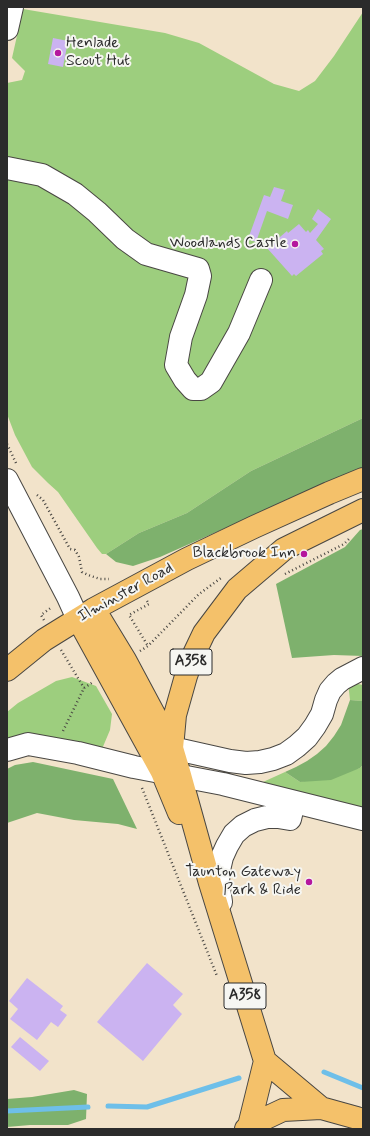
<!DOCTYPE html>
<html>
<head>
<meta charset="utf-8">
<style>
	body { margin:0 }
	#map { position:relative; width:370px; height:1136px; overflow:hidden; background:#f2e3ca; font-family:Mynerve,sans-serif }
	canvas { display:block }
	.frame { position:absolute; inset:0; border:8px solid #2b2b2b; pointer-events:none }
</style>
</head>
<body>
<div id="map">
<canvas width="370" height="1136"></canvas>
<div class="frame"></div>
</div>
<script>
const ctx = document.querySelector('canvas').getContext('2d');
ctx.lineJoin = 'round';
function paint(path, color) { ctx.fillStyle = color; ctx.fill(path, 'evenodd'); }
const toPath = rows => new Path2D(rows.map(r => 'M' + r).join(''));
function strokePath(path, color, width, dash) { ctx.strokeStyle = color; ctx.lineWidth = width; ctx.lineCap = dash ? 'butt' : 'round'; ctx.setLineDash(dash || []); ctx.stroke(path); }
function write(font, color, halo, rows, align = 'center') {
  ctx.font = font + ' Mynerve,sans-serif'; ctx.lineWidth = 4; ctx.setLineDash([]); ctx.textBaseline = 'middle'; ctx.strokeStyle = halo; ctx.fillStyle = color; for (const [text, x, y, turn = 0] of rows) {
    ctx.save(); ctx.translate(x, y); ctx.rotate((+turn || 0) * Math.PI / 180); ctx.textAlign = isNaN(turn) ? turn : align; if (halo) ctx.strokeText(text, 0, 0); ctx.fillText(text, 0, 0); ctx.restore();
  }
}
paint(toPath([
	[23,9,165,33,199,43,274,84,299,91,315,81,334,56,363,12,363,418,251,471,187,513,139,533,106,554,102,554,97,548,58,492,48,483,32,467,15,435,7,414,7,83,22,80,25,71,12,58],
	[72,677,96,686,112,714,110,730,102,749,7,743,7,712,18,703,56,681],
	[348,682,363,685,363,701,350,700],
	[363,765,363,808,263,782,285,772,300,782,360,768]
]), '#9dce7e');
paint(toPath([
	[363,418,363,467,160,557,133,566,116,562,106,554,139,533,187,513,251,471],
	[363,529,363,656,334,655,292,658,276,584,345,547,360,530],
	[350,700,363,701,363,765,360,768,331,780,300,782,285,772,296,767,307,761,317,754,326,746,334,736,341,725],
	[33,762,113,779,137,829,118,824,74,820,37,813,7,823,7,769,15,765],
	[74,1090,87,1094,86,1119,68,1125,30,1125,7,1127,7,1099,32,1097]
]), '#7eb16d');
strokePath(toPath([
	[324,1072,363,1088],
	[108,1106,147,1107,239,1078],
	[7,1111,88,1107]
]), '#6ebfe9', 5);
paint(toPath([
	[53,38,68,41,63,67,48,64],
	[274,187,285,190,281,201,293,205,288,219,267,211,256,242,248,239,264,195,270,197],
	[318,209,331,219,316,240,324,249,321,251,323,254,296,276,294,274,292,276,267,248,287,231,288,233,299,224,306,232,308,230,310,233,318,224,312,219],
	[147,963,183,994,173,1005,182,1014,143,1061,97,1022],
	[27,978,63,1006,60,1010,67,1015,58,1027,51,1022,37,1040,10,1019,18,1009,9,1001],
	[20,1037,49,1061,40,1071,11,1047]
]), '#cbb3f1');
const minor = toPath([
	[7,29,12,7],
	[7,168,42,175,75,194,97,212,125,239,146,254,198,269,200,276,196,295,181,337,176,365,185,380,193,389,201,389,211,382,239,333,261,280],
	[7,480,68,597,78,619],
	[172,748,230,761,246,763,260,762,273,759,286,754,297,746,307,737,315,726,322,714,326,700,330,691,336,684,342,679,363,668],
	[7,750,28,744,78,753,134,767,223,784,363,819],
	[221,902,218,882,219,870,222,857,227,846,234,834,243,826,255,820,267,817,278,817,290,819,294,802]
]);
const highway = toPath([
	[94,609,125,660,172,748,180,775,210,883,265,1061,249,1126],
	[78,619,162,772,179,813],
	[7,670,44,640,52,635,94,609,187,559,254,527,329,493,363,479],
	[172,748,175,715,186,676,194,654,204,633,237,589,284,549,363,510],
	[265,1061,321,1108],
	[246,1129,249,1126,283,1110,321,1108,357,1118,363,1122]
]);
strokePath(minor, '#494743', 24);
strokePath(highway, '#494743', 24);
strokePath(toPath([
	[7,444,16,463],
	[37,495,43,500,70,549,75,550,79,557,82,572,88,575,100,579,109,579],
	[285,574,344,544,349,539],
	[147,601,149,604,129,615,148,646],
	[44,620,41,615,52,607],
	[61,650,84,688],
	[140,651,148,646,199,594,221,578],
	[63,731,84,688,93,682],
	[142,788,217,976]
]), '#494743', 2.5, [1, 3]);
strokePath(minor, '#fff', 22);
strokePath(highway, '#f4c16a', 22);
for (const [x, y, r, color] of [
	[58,53,4,"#b5179e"],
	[295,244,4,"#b5179e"],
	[304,554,4,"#b5179e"],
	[309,882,4,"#b5179e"]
]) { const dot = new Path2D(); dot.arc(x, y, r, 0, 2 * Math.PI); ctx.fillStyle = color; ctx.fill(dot); strokePath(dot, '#f6f6f2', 1.5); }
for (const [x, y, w] of [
	[191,662,42],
	[245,996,42]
]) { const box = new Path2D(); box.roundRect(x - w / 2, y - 13, w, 26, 3); ctx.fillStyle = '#f6f6f2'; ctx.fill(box); strokePath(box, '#2b2b2b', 1); }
write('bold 15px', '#2b2b2b', null, [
	["A358",191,662],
	["A358",245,996]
]);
write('16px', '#2b2b2b', '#f6f6f2', [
	["Henlade",66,44,"left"],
	["Scout Hut",66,62,"left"],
	["Woodlands Castle",287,244],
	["Blackbrook Inn",296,554],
	["Taunton Gateway",301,873],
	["Park & Ride",301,891]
], 'right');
write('16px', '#2b2b2b', '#f6f6f2', [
	["Ilminster Road",126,593,-29]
]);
</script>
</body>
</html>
